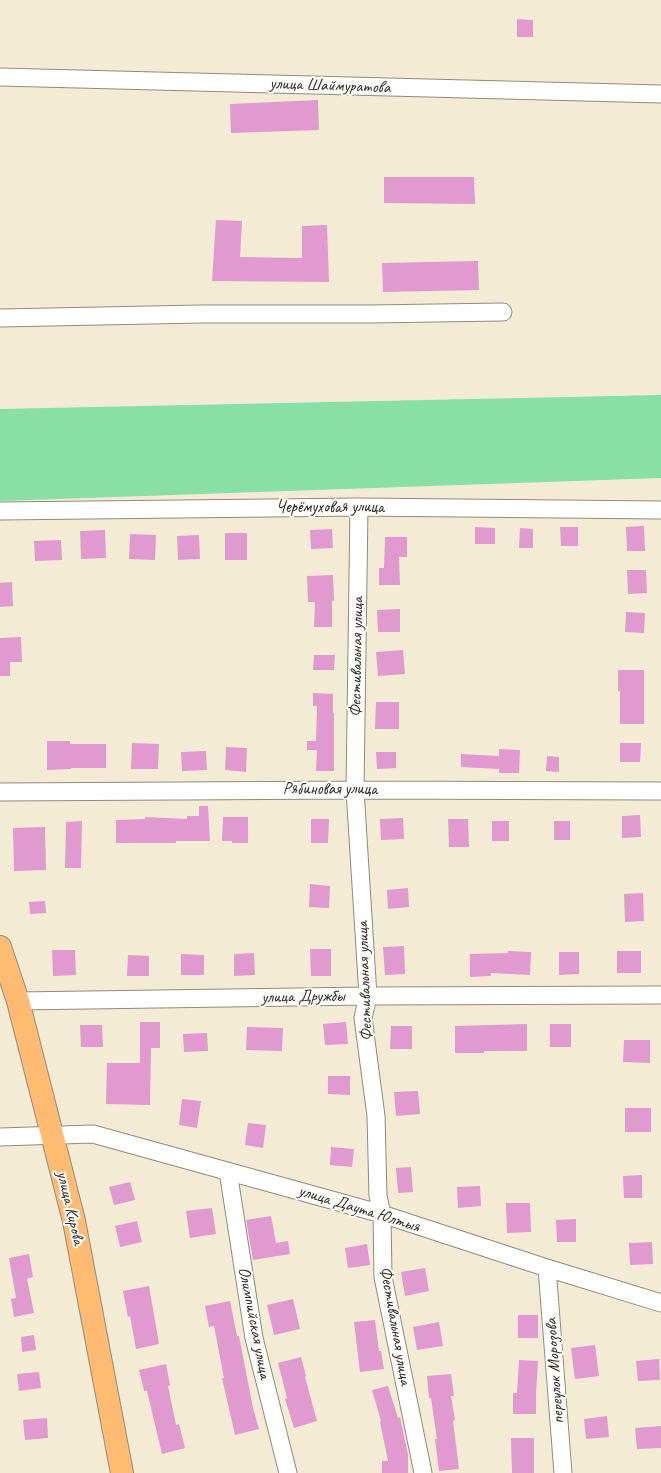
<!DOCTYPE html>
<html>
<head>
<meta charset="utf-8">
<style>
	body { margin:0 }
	canvas { display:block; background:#f3ebd4 }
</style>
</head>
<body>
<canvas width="661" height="1473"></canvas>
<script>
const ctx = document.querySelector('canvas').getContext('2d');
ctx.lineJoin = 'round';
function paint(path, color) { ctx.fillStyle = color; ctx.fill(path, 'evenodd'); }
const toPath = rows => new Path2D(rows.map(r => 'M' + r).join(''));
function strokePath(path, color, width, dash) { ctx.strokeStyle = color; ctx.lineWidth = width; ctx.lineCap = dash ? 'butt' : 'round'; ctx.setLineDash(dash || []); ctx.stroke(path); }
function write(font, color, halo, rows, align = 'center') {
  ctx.font = font + ' Caveat,sans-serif'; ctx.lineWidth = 4; ctx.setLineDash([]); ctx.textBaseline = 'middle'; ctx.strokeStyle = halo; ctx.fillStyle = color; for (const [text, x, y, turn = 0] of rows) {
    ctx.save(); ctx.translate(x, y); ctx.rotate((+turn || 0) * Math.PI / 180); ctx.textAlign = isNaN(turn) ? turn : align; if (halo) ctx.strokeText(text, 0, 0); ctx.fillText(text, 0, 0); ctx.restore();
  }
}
paint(toPath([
	[661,395,661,478,0,501,0,409]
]), '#88e0a4');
paint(toPath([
	[517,19,533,20,533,37,517,37],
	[318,100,319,130,231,133,230,104],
	[384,177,474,177,475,204,384,203],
	[216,220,242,221,240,257,302,258,302,226,327,225,329,282,212,281],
	[478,261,479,290,383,292,382,263],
	[644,526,645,551,627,551,626,527],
	[475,527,495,528,495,544,475,544],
	[560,527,578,527,578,546,561,546],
	[520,528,533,529,533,548,519,548],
	[332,529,333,548,311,549,310,530],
	[105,530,106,558,81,559,80,531],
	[225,533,247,533,247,560,225,560],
	[130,534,156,535,155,560,129,559],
	[199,535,200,559,178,560,177,536],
	[385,537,407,537,407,557,399,557,400,585,379,585,379,568,384,568],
	[61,540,62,560,35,561,34,541],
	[627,570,646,570,647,593,628,594],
	[333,575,334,601,332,601,332,627,314,627,315,602,308,602,307,576],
	[12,582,13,606,0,607,0,583],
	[400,609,400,632,378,632,377,610],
	[626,612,645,613,644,633,625,632],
	[21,637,22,662,10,662,10,676,0,676,0,638],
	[403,650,405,674,378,676,376,652],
	[314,655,335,655,334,670,313,670],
	[618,670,644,670,644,724,620,724,620,691,618,691],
	[313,693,333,694,333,713,334,713,334,771,316,771,317,750,307,750,307,741,316,741,317,706,313,706],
	[376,702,399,702,399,729,375,729],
	[47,741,70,741,70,744,106,744,106,768,71,768,71,769,47,770],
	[132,743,159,744,158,769,131,769],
	[620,743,641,743,640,762,620,762],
	[226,747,247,748,246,772,225,770],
	[499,749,520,750,519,773,499,773,499,769,461,767,461,754,499,756],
	[206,751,207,770,182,771,181,752],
	[376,752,396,752,396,768,377,769],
	[547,756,559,757,559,772,546,771],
	[199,806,208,806,210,841,176,841,176,843,116,843,116,820,145,819,145,817,187,819,187,816,199,816],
	[640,815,641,837,622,838,622,816],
	[223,817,248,817,248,843,232,843,232,841,222,841],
	[403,818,404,839,381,840,380,819],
	[311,819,329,819,328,843,311,843],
	[448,819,468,819,469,847,449,847],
	[82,821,81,868,65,868,66,822],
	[492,821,509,821,509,841,492,841],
	[554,821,570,821,570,840,554,840],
	[45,827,46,870,14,871,13,828],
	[310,884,330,886,329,908,309,907],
	[408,888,409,907,388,909,387,890],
	[643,893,644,921,625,922,624,894],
	[45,901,46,913,30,914,29,902],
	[404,946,405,974,385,975,383,947],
	[310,949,331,949,331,976,311,976],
	[52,950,75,950,76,975,53,976],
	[508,951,531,952,530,975,491,973,491,976,470,977,470,954,508,953],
	[617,951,641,951,641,973,617,973],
	[559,952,579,952,579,974,559,975],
	[254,953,255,975,234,976,234,954],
	[181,954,204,955,204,975,181,975],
	[128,955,149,956,149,976,127,976],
	[140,1022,160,1022,160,1048,151,1048,150,1105,106,1104,107,1063,140,1063],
	[346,1022,348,1044,325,1045,323,1024],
	[527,1024,527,1051,484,1051,484,1053,455,1053,455,1026],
	[550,1024,571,1024,571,1047,550,1047],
	[80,1025,102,1025,103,1047,81,1047],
	[391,1026,412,1026,412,1049,390,1049],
	[247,1027,283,1028,282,1051,246,1050],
	[207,1033,208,1051,184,1052,183,1034],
	[624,1040,650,1040,650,1063,623,1062],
	[328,1076,350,1076,350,1095,328,1094],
	[418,1091,420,1114,396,1116,394,1092],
	[182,1099,201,1101,197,1128,179,1125],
	[625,1108,651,1108,651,1132,625,1132],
	[248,1123,266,1125,263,1148,245,1145],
	[331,1147,354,1149,352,1167,330,1165],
	[411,1167,413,1192,398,1193,396,1168],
	[642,1175,642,1198,624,1198,623,1176],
	[130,1182,135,1200,114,1205,109,1187],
	[480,1186,481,1206,458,1208,457,1187],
	[506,1203,530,1203,531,1232,507,1233],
	[212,1208,216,1234,190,1238,186,1211],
	[271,1216,276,1243,288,1241,290,1254,253,1260,246,1220],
	[576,1219,576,1242,557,1242,556,1220],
	[137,1221,142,1242,120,1247,115,1226],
	[652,1242,653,1264,630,1265,629,1243],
	[367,1244,370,1265,348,1268,345,1248],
	[29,1254,33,1277,27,1279,34,1313,14,1317,11,1299,16,1298,9,1258],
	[425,1268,429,1291,405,1296,401,1272],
	[149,1286,159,1344,136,1349,130,1316,128,1317,123,1291],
	[293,1299,300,1329,274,1335,267,1305],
	[230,1301,237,1336,239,1336,253,1408,259,1429,235,1435,222,1378,224,1378,214,1326,209,1327,205,1306],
	[518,1315,538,1315,538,1338,518,1338],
	[375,1320,379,1351,381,1351,384,1369,360,1372,354,1322],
	[439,1322,443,1346,417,1350,413,1327],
	[34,1335,36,1350,22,1352,21,1337],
	[595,1345,599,1376,575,1379,571,1348],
	[301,1357,306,1376,305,1377,317,1421,294,1428,285,1399,287,1398,278,1363],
	[659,1359,660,1380,638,1381,636,1361],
	[519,1360,538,1361,536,1394,536,1414,513,1414,513,1393,517,1393],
	[166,1364,170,1385,168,1386,176,1425,179,1424,185,1448,162,1454,147,1391,144,1391,139,1370],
	[39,1372,41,1388,19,1391,17,1374],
	[451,1374,454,1396,451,1396,455,1420,453,1421,459,1469,439,1471,435,1439,437,1439,431,1398,429,1398,427,1376],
	[388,1386,398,1418,400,1417,408,1455,408,1473,382,1473,382,1461,388,1461,380,1422,381,1421,372,1390],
	[607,1416,609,1437,586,1439,584,1419],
	[47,1418,48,1438,25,1440,23,1420],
	[661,1426,661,1448,637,1449,635,1428],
	[511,1438,534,1438,534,1473,512,1473]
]), '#e09ad0');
const minor = toPath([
	[0,77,661,94],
	[0,318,201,314,370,314,503,312],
	[359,507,355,790,368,996,363,1018,376,1116,378,1196,382,1214,383,1277,423,1473],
	[0,511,359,507,661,510],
	[0,792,355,790,661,791],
	[18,1001,368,996,661,995],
	[0,1137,93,1134,382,1214,547,1268,661,1303],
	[228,1171,254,1338,288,1473],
	[547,1268,563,1473]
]);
const major = toPath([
	[0,947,18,1001,74,1221,122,1473]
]);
strokePath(minor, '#8f8b80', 19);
strokePath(major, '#8f8b80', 24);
strokePath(minor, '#fff', 17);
strokePath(major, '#ffbb71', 22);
write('17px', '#2b2b2b', '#fdfcf7', [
	["улица Шаймуратова",330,86,2],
	["Черёмуховая улица",330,508],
	["Фестивальная улица",357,657,-89],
	["Рябиновая улица",330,790],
	["Фестивальная улица",365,981,-92],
	["улица Дружбы",303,997,-1],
	["улица Кирова",70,1208,77],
	["улица Даута Юлтыя",359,1209,17],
	["Олимпийская улица",254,1323,79],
	["Фестивальная улица",395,1326,80],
	["переулок Морозова",555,1371,-94]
]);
</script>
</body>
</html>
